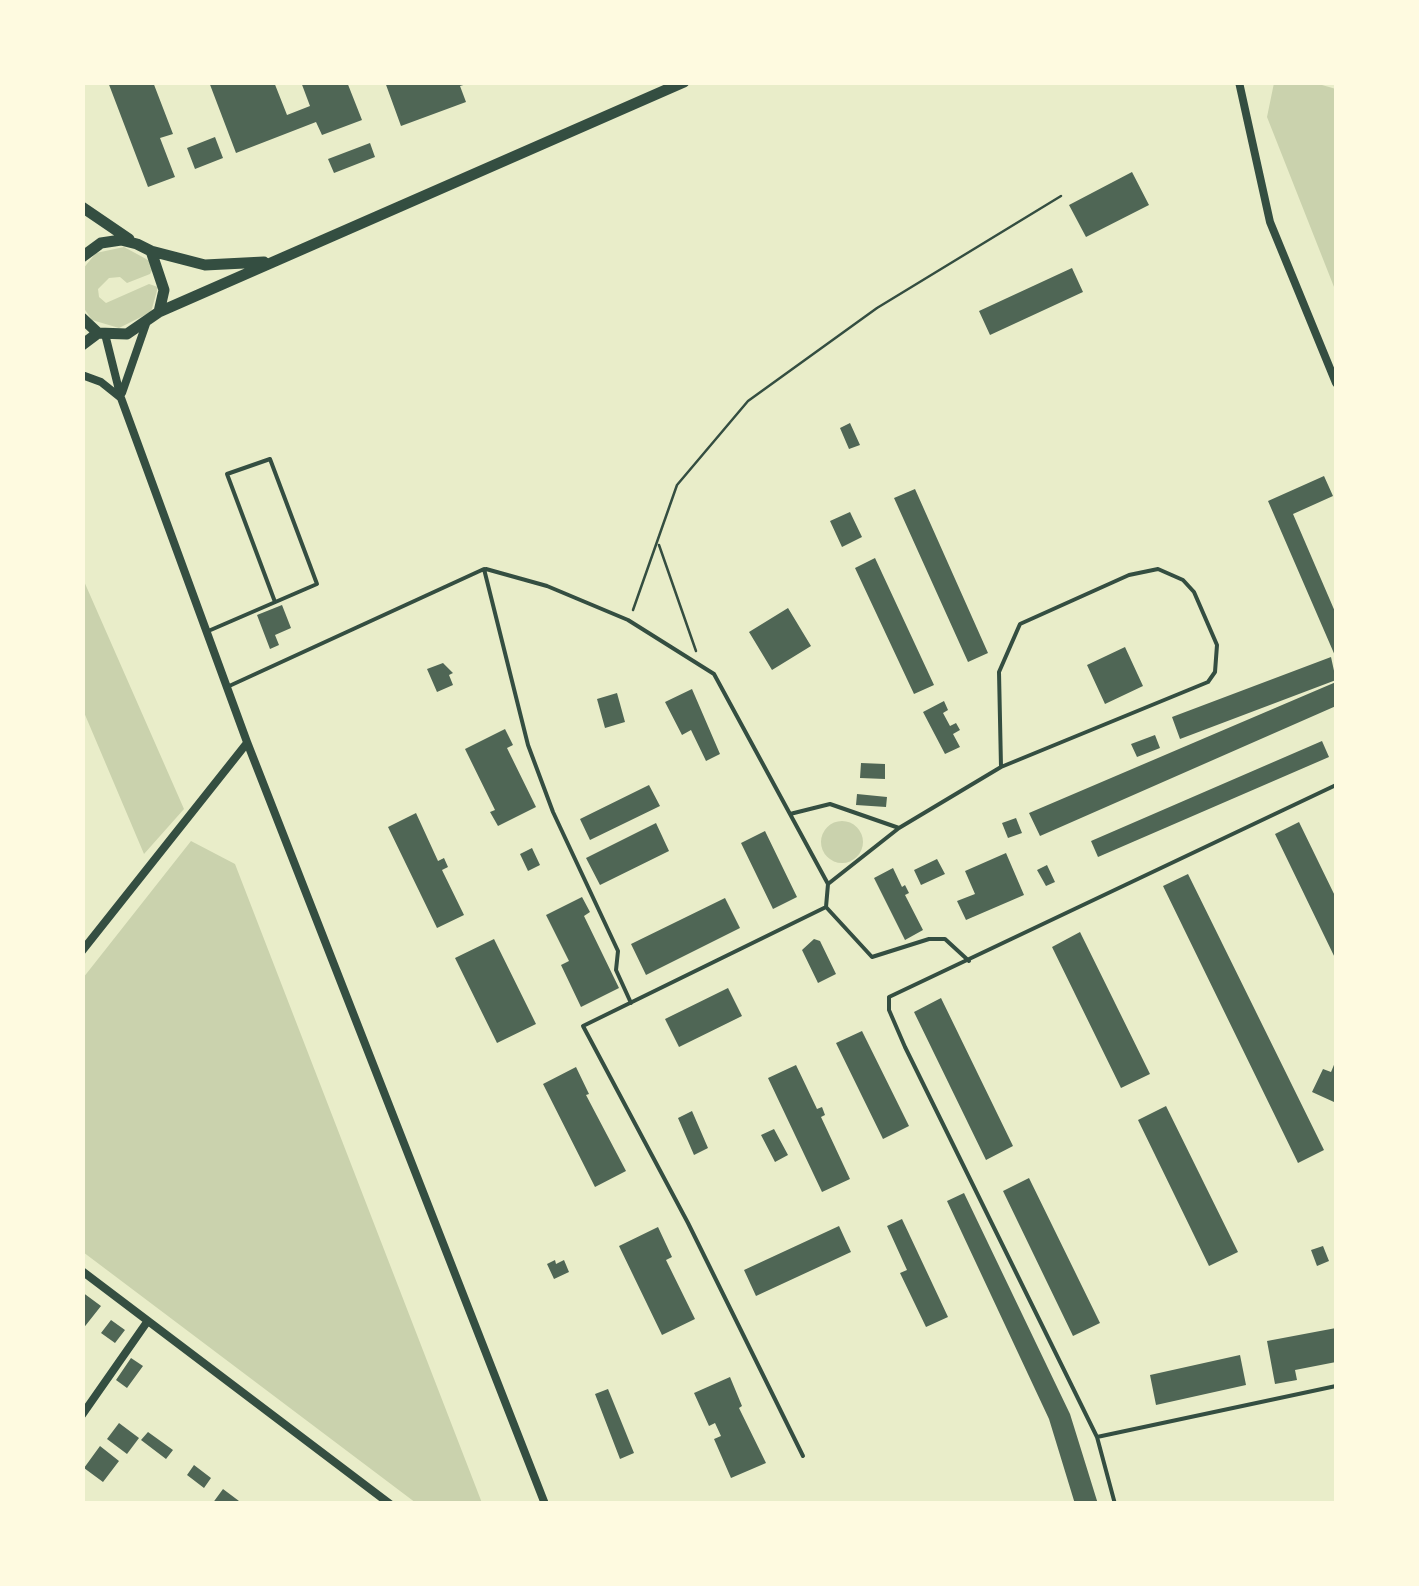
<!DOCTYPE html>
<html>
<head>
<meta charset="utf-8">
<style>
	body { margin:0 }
	#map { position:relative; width:1419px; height:1586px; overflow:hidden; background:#e9edc9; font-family:Helvetica,sans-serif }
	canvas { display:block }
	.frame { position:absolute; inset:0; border:85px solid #fefae0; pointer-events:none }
</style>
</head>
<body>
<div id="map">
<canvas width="1419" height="1586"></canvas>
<div class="frame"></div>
</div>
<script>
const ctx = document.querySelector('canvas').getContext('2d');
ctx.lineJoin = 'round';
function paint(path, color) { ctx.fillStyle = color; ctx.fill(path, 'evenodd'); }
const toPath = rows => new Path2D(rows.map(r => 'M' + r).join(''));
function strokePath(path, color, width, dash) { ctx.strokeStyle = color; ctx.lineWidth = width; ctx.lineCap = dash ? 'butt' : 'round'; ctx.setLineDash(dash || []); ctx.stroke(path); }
paint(toPath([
	[1274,83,1315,83,1336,89,1336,292,1267,117],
	[124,247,148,260,154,267,150,274,127,283,120,277,109,278,98,289,99,297,106,303,149,284,158,287,151,312,119,328,92,320,83,307,82,270,96,253],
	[83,579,184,809,144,854,83,710],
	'821 842a21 21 0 1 1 42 0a21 21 0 1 1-42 0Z',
	[191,841,235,864,482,1503,416,1503,83,1252,83,978]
]), '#cad2ad');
paint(toPath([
	[108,82,153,82,173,134,160,138,175,177,148,187],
	[209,82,274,82,287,115,310,106,301,82,347,82,362,120,322,135,316,122,236,153],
	[385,82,469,82,470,83,460,86,466,102,401,126],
	[215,137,223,158,195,169,187,148],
	[370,143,375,157,334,173,328,159],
	[1132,172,1149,205,1086,237,1069,205],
	[1072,268,1083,292,990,335,979,311],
	[850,423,860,445,849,449,840,428],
	[1324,476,1333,496,1293,514,1336,614,1336,658,1268,501],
	[915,489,988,653,968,662,894,498],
	[850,512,862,537,842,547,830,521],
	[875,558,934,685,914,694,855,568],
	[282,605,291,628,275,635,279,645,270,649,257,615],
	[788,608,811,646,772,670,749,632],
	[1125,647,1143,686,1105,704,1087,665],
	[1331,657,1336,680,1180,739,1172,717],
	[443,663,453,673,449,675,453,685,437,692,427,669],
	[1336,682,1336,706,1040,836,1029,813],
	[692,689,720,754,706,761,691,730,682,735,665,702],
	[617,693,625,722,605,728,597,699],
	[944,701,948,710,943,713,950,726,956,723,960,730,953,734,960,747,945,754,923,712],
	[505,729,513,745,507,748,536,807,498,826,490,812,495,810,465,749],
	[1155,735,1160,748,1137,757,1131,744],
	[1322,741,1329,757,1098,857,1091,841],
	[861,763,885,764,885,779,860,778],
	[649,785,660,806,590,840,580,819],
	[857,794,887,797,886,807,856,805],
	[416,813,438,861,444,858,448,867,442,870,464,915,437,928,388,827],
	[1016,818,1022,833,1008,838,1002,823],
	[1299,822,1336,898,1336,960,1275,834],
	[656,823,669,851,600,885,586,858],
	[765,831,797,897,773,909,741,843],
	[532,848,540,865,528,871,520,854],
	[1006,853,1024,895,966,920,957,901,975,894,965,871],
	[937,859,945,874,921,885,914,870],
	[1047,865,1055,882,1046,886,1037,870],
	[893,868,902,887,905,885,909,893,905,895,923,930,905,940,874,878],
	[1188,874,1324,1150,1298,1163,1163,886],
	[582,897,590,912,584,916,619,988,581,1007,561,965,569,961,546,915],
	[725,898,740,928,646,975,631,944],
	[1080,932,1150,1074,1121,1088,1052,947],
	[494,939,536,1024,497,1043,455,958],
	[814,939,820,941,836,974,818,983,802,950],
	[728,988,742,1016,679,1047,665,1019],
	[941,998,1013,1146,986,1160,914,1012],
	[862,1031,909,1126,883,1139,836,1043],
	[1336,1060,1336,1098,1334,1102,1312,1092,1323,1069,1331,1072],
	[796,1065,817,1109,822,1107,825,1115,821,1117,850,1179,822,1192,768,1078],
	[576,1067,589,1094,586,1095,626,1171,595,1187,543,1084],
	[1166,1106,1238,1252,1209,1266,1138,1120],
	[692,1111,708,1148,694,1155,678,1118],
	[774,1129,788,1155,775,1162,761,1135],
	[1029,1178,1100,1323,1073,1336,1003,1191],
	[964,1193,1070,1414,1098,1504,1075,1504,1049,1419,947,1201],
	[902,1219,948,1317,926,1327,900,1273,907,1270,887,1226],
	[839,1226,851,1252,756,1296,744,1270],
	[658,1227,672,1257,666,1260,695,1319,662,1335,619,1246],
	[1323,1246,1329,1261,1317,1266,1311,1250],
	[555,1260,556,1264,564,1260,569,1272,554,1279,547,1264],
	[82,1292,101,1306,82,1330],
	[111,1320,125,1330,115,1343,101,1333],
	[1336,1328,1336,1362,1295,1370,1297,1380,1275,1384,1267,1341],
	[1240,1355,1246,1385,1156,1405,1150,1375],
	[131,1358,143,1366,127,1388,116,1380],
	[730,1377,742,1406,739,1408,766,1463,731,1478,714,1439,721,1436,715,1423,709,1426,694,1393],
	[608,1389,634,1453,620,1459,595,1394],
	[119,1423,139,1438,127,1454,107,1439],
	[148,1432,173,1450,166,1459,141,1440],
	[100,1446,119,1461,103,1482,84,1468],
	[194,1465,211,1478,204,1488,187,1475],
	[223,1489,243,1504,212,1504]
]), '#4f6655');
strokePath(toPath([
	[659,545,696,651],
	[633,610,677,485,748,401,877,308,1061,196]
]), '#344e41', 2.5);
strokePath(toPath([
	[486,569,547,586,628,620,714,674,828,884,826,907],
	[206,632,317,584,270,459,227,474,275,602],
	[227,687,484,569,528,745,553,812,618,951,616,970,631,1003],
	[790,814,830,804,899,828],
	[828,884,899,828,1001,767,1208,682,1215,672,1217,645,1194,592,1183,580,1158,569,1129,575,1020,624,999,672,1001,767],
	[1097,1437,1336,1386],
	[803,1456,688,1223,583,1026,826,907,872,957,929,939,945,939,969,961],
	[1115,1504,1097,1437,905,1047,889,1010,889,997,1336,785]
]), '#344e41', 4);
strokePath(toPath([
	[1239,82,1270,222,1336,383],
	[105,334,121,398,247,742,545,1504],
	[82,375,101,382,121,398],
	[122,393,146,324],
	[82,951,247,743],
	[82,1271,390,1504],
	[82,1415,147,1322]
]), '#344e41', 8);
strokePath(toPath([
	[82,207,129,239],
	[151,251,205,265,264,262],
	[82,257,101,243,121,240,137,244,151,251,164,290,159,312,127,334,98,333,82,318],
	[159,312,684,82],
	[82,345,98,333]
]), '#344e41', 11);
</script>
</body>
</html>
